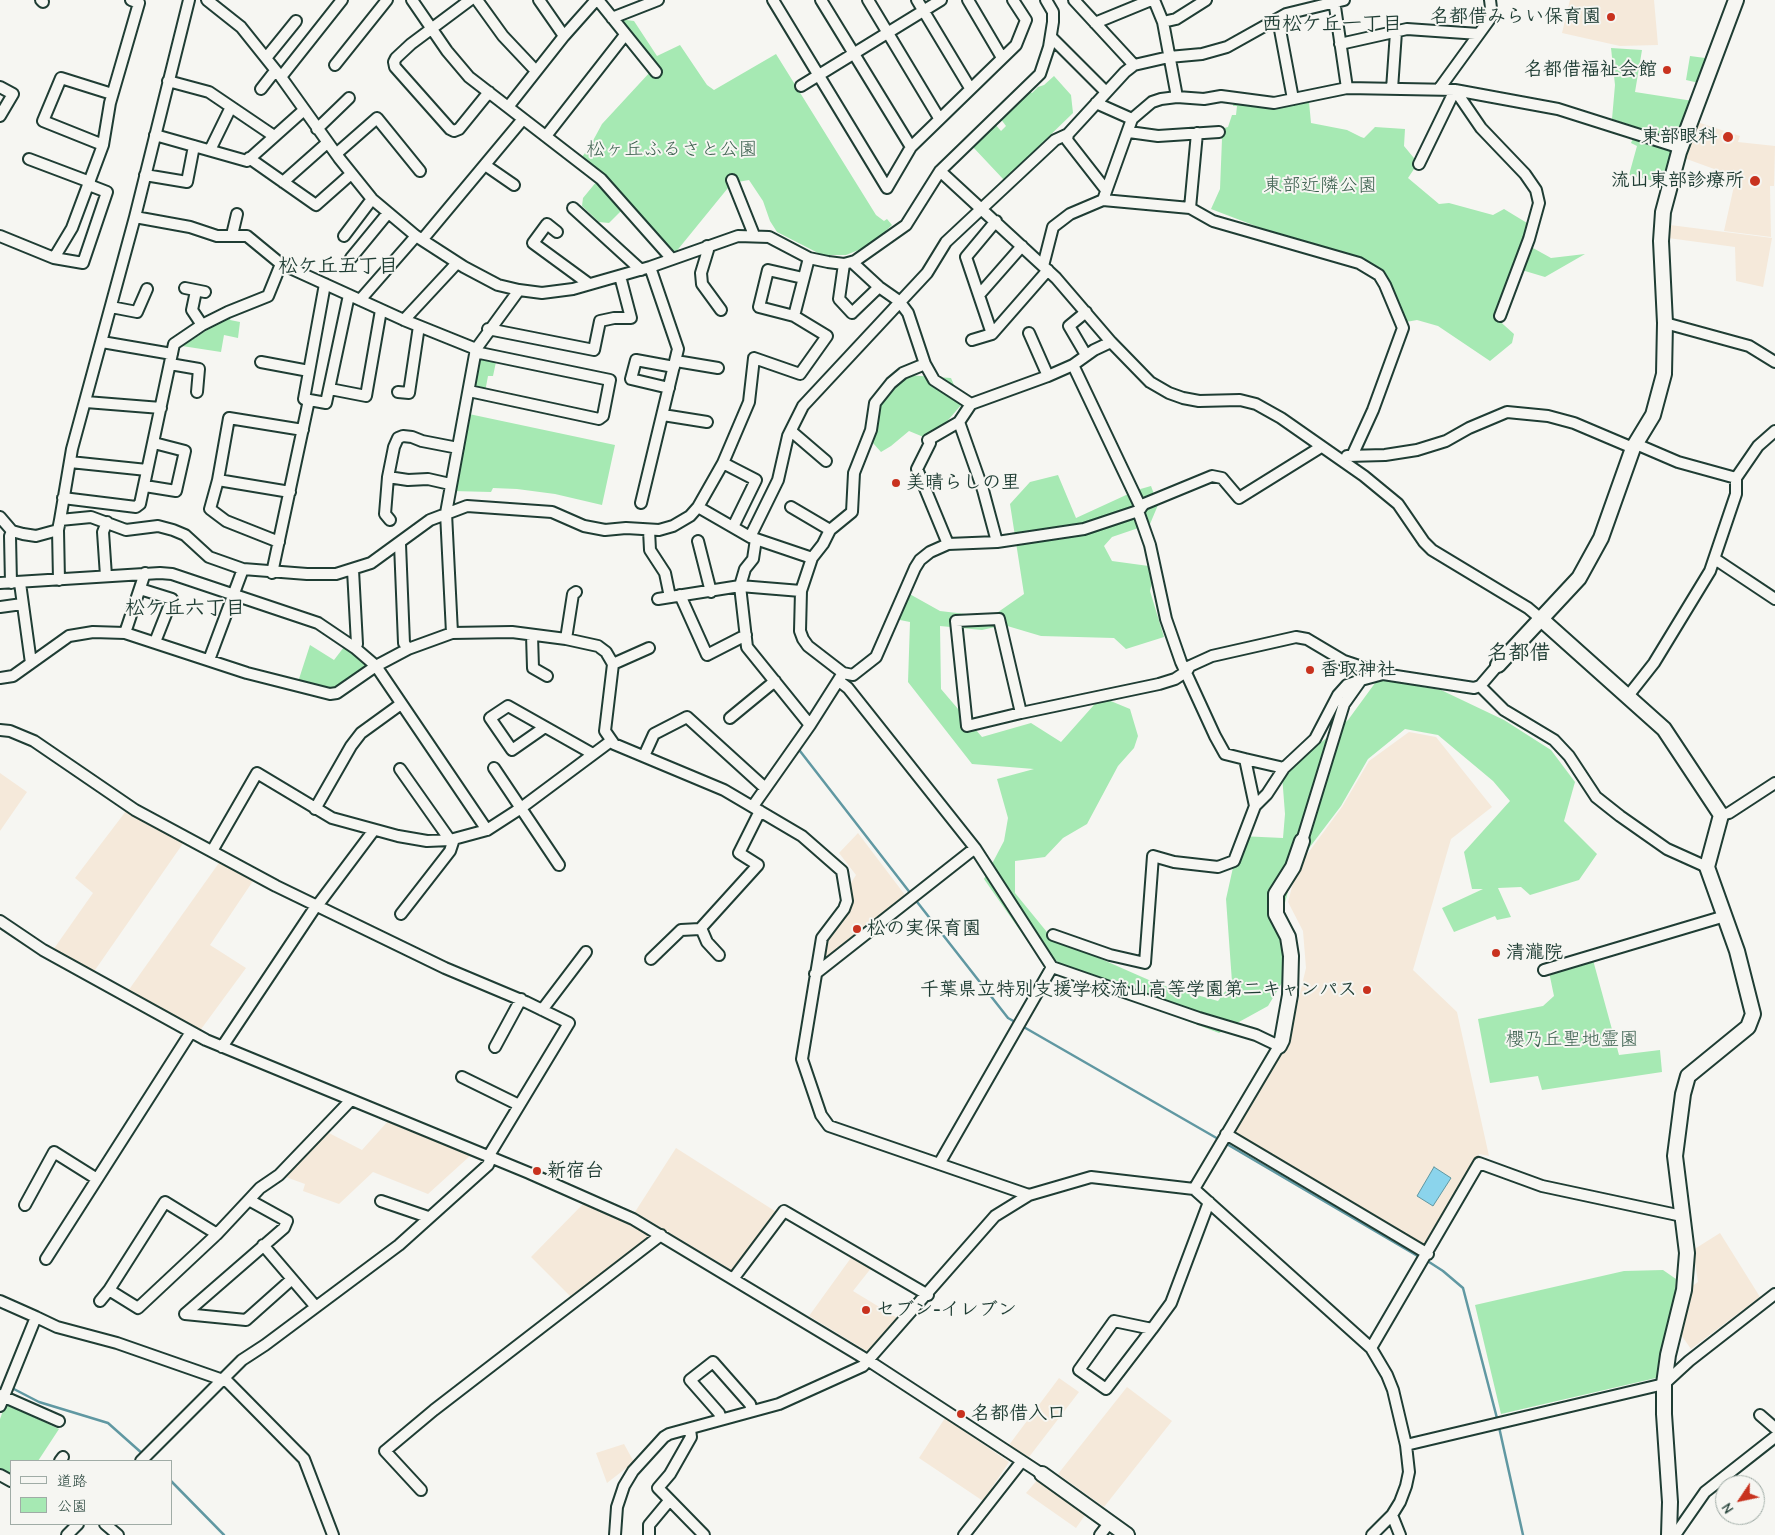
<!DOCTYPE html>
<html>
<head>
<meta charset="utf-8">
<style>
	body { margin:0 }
	#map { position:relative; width:1775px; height:1535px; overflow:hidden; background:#f6f6f2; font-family:"Comic Neue","Klee One",sans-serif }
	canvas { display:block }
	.legend { position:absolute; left:10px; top:1460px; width:162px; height:65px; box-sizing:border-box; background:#f6f6f2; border:1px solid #a0aca6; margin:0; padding:6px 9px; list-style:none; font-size:15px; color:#1f3d34 }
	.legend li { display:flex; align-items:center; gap:10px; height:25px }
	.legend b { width:25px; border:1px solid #a0aca6 }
	.north { position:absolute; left:1715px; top:1475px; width:50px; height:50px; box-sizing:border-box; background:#f6f6f2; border:1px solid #a0aca6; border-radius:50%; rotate:236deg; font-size:14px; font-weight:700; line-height:20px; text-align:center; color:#1f3d34 }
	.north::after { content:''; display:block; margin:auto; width:18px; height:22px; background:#c8321e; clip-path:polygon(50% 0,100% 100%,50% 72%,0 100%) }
</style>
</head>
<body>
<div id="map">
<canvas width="1775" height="1535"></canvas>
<ul class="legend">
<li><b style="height:6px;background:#f6f6f2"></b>道路</li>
<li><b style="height:14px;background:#a6e9b3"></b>公園</li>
</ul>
<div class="north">N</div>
</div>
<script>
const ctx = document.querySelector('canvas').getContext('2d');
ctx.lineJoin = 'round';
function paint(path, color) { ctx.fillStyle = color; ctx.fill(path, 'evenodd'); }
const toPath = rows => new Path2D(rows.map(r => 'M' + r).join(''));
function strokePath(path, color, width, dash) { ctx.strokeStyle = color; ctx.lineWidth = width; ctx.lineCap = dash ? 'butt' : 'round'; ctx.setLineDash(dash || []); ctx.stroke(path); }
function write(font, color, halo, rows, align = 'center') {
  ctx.font = font + ' "Comic Neue","Klee One",sans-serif'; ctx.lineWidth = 4; ctx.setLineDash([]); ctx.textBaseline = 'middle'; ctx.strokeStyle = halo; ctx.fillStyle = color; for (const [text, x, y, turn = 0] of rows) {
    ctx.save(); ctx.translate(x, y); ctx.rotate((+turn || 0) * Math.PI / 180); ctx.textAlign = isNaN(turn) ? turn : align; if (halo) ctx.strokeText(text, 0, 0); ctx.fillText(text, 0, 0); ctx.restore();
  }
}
paint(toPath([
	[1570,0,1654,0,1658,45,1620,46,1562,33],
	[1697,122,1740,136,1738,142,1775,146,1774,186,1770,186,1771,237,1724,231,1736,177,1684,158],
	[1670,225,1772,238,1763,287,1736,281,1735,247,1668,238],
	[1409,732,1436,737,1492,807,1451,839,1413,970,1457,1012,1489,1156,1479,1154,1431,1242,1424,1245,1232,1131,1288,1038,1296,1010,1306,968,1303,931,1288,902,1297,868,1342,807,1369,761],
	[0,773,27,792,0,831],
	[126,811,184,842,93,973,53,950,93,893,75,878],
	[858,833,905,895,821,962,825,944,850,908,851,883,856,875,839,853],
	[221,860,255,878,210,945,246,968,199,1032,128,991],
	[388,1121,471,1155,428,1194,373,1172,339,1204,303,1191,305,1184,283,1176,327,1132,362,1150],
	[676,1148,778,1213,735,1272,635,1212],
	[584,1203,650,1235,574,1300,531,1257],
	[1720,1233,1760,1297,1691,1349,1679,1332,1688,1289,1698,1282,1693,1250],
	[853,1255,872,1267,853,1291,899,1319,870,1353,809,1316],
	[1059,1378,1079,1392,1029,1457,1009,1445],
	[1127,1387,1172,1421,1104,1507,1058,1474],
	[945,1418,1009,1462,983,1501,919,1458],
	[624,1444,634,1462,607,1483,596,1453],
	[1039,1478,1088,1511,1076,1528,1026,1493]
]), '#f5e9da');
paint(toPath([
	[619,19,634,21,657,56,680,45,707,85,714,90,776,54,876,215,884,221,887,219,892,225,871,245,846,255,822,255,777,232,770,221,763,201,749,180,732,183,675,253,669,250,628,204,609,223,599,222,582,206,583,198,597,181,577,163,589,148,602,124,651,71,624,43],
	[1611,48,1642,50,1635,92,1693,101,1678,141,1612,119,1615,85],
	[1690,56,1705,58,1706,64,1699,83,1686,80],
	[1054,76,1071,95,1073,113,1004,180,972,146,995,124,1001,131,1006,126,1000,118,1029,91,1032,93,1038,87,1044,85],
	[1234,102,1278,106,1309,102,1311,123,1347,130,1361,137,1364,138,1375,127,1405,129,1404,146,1418,163,1408,178,1439,204,1449,203,1493,215,1504,209,1527,223,1524,243,1551,258,1585,254,1545,277,1515,268,1495,317,1514,334,1512,343,1490,361,1438,326,1417,320,1406,322,1389,286,1377,269,1287,238,1211,209,1220,189,1222,139,1218,135,1220,129,1228,127,1232,115,1236,115,1237,106,1233,106],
	[1634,136,1675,149,1666,184,1629,175,1637,146,1631,143],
	[231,315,230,320,240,322,238,338,224,335,221,352,182,346],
	[482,359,496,362,493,376,488,376,485,392,475,387,479,362],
	[906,375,951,378,962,404,943,426,926,438,909,431,891,446,881,452,872,442,878,409],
	[469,414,615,445,602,505,555,494,517,489,493,488,491,492,452,491,460,453,463,453],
	[1058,475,1076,518,1137,490,1151,486,1158,505,1150,524,1112,537,1104,546,1112,561,1156,567,1150,591,1164,637,1126,649,1114,638,1041,636,1004,625,982,630,940,626,941,689,982,737,1031,723,1061,742,1101,697,1130,709,1138,736,1134,748,1118,766,1087,824,1063,838,1045,857,1015,861,1015,893,1051,937,1158,984,1218,1001,1232,982,1226,899,1240,836,1283,838,1285,814,1282,775,1348,720,1378,679,1441,690,1504,720,1551,750,1575,782,1564,821,1597,854,1579,880,1530,895,1521,887,1498,888,1511,917,1497,920,1495,916,1454,932,1442,908,1483,889,1472,889,1464,852,1510,801,1493,781,1438,735,1405,729,1368,759,1341,806,1294,868,1279,926,1286,976,1268,1006,1219,1033,1132,1000,1073,972,1028,942,984,879,1004,841,1008,818,997,779,1034,769,972,764,908,682,910,622,895,619,906,592,940,611,991,617,1024,594,1010,504,1030,482],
	[310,645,334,660,344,647,364,659,366,665,334,689,320,688,298,682],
	[1593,960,1619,1055,1660,1050,1662,1072,1542,1090,1538,1076,1490,1083,1478,1019,1543,1006,1554,996,1549,972],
	[1663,1270,1676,1279,1674,1307,1656,1378,1501,1414,1475,1305,1624,1271],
	[8,1405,59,1429,38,1461,11,1461,11,1477,0,1472,0,1419,4,1408]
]), '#a6e9b3');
const water = toPath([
	[1434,1167,1451,1178,1433,1206,1417,1196,1434,1167]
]);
paint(water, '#8bd4ec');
strokePath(water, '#6098a2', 1);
strokePath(toPath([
	[800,751,911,894],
	[914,898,1008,1018,1017,1023],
	[1022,1026,1220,1140],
	[1225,1143,1421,1258],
	[1426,1260,1443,1271,1463,1288,1498,1422],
	[10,1387,39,1402,108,1423,144,1455],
	[1499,1427,1523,1535],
	[171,1481,224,1535]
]), '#6098a2', 2.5);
const street = toPath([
	[41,0,43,2],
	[207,0,241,27,281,77,339,158,372,199,416,236,464,267,498,285,519,290],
	[412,0,447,51,469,77,601,179,672,259],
	[470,0,411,44,396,58,394,62,395,67,450,129,454,131,459,129,489,92],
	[477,0,503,36,536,71],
	[539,0,564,36],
	[598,0,656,72],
	[773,0,887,188,911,147,1016,45,1026,20,1013,0],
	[821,0,911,147],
	[868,0,939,118],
	[917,0,970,88],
	[968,0,1001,56],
	[1074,0,1134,65],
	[1154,0,1163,22,1177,97],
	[1334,0,1347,88],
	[612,18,658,0],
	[1278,19,1293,99],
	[1163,22,1176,19,1206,0],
	[1095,23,1151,0],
	[1051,37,1105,91],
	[1340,44,1407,29,1479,34],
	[266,58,296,21],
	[335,65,387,0],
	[281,77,342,0],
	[168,81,209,92,274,136],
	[801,86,941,0],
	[0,87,13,94,0,116],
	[261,89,275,71],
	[1392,89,1396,32],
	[1439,89,1492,16,1490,0],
	[1455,90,1481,128,1525,174,1536,190,1539,203,1529,239,1500,316],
	[1096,103,1132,119],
	[508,107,564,36,596,0],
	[317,129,349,98],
	[1129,132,1158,136,1219,132],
	[155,135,247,161,304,110],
	[546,136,625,35],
	[103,145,43,121,61,78,112,94],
	[210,150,231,107],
	[336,154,377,118,420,171],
	[249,158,316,205,351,174],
	[29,159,90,182],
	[1419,164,1455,90],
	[485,165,514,185],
	[940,171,1056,278,1111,342,1150,382,1169,393,1183,398,1199,401,1240,400,1256,404,1281,418,1364,476,1398,504,1424,542,1432,550,1528,608,1541,619],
	[145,175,187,182,194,146],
	[732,180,754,235],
	[283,182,327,143],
	[1106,190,1067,140,1068,134,1125,72,1134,65,1169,57,1202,54,1227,47,1286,14,1344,0],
	[1103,200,1190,208,1213,221,1359,263,1379,275,1385,285,1403,328,1373,410,1352,456],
	[573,208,641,270],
	[1190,208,1197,133],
	[135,217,190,227,217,236,247,236,281,264],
	[557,232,547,224,533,243,589,284],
	[232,235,237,214],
	[0,236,54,258,72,228,103,145,110,103,139,3,131,0],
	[344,236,372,199],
	[422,240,523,119],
	[707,246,708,250,701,273,702,284,721,310],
	[54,258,83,263,107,192,89,185],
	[351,258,388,213],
	[853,263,879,287,899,301,908,313,925,364,934,380,971,404],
	[844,264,839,299,852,313,879,287],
	[1043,266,1053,227,1070,214,1103,200,1132,119,1152,102,1161,99,1177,97,1204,99,1221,96,1274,103,1347,88,1455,90,1558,109,1681,148],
	[325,284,304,399,326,403,349,295],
	[185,288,205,292],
	[196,291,192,310,202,325],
	[979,295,1022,246],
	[360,300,416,236],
	[111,307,137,312,147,289],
	[794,316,809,258],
	[404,320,457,263],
	[1665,323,1749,346,1775,362],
	[488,329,594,350,600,321,614,318,631,318,620,276],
	[1029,333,1048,376,1073,365,1094,350,1111,342],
	[992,334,966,257,996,221],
	[972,340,992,334,1048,270],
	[102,342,172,354],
	[1086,355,1069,326,1086,312],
	[676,361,718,368],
	[261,362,309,371],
	[170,364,199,369,197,392],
	[1073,365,1141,508],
	[669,388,631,379,636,360,674,367],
	[330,389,366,396,381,310],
	[469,391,599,419,603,416,610,380,475,352],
	[398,392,409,393,419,326],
	[86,402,161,408],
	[663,415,707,422],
	[791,431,826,461],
	[1636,444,1678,462,1736,478],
	[1347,456,1385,455,1417,450,1446,441,1469,428,1507,412,1548,416,1574,423,1633,448],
	[70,462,147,470],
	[723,463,756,480,733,527],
	[388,477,408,480,428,479,450,484],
	[218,480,229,418,303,430],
	[145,486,176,491,185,451,154,443],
	[63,498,136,507,140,504,174,344,202,325,228,312,268,296,281,264,404,320,476,349],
	[641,503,678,349,650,267],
	[698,507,750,537,812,558],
	[791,507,830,530],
	[1138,511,1150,545,1166,619,1181,662,1215,736,1225,754,1245,759,1255,806],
	[0,517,12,531,23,534,36,536,58,530],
	[60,520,72,449,135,217,189,0],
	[390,520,385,514,388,477,394,447,398,438,403,436,412,437,422,441,458,448],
	[649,530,650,550,665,573,670,597],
	[750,537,778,480,788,436,803,406,927,273,946,242,1055,140,1068,134],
	[756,539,753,559,745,569,740,586,747,647,810,725],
	[698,541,711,592],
	[279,542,226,521,210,509,218,480,290,492],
	[997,542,983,490,959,422,971,404,1048,376],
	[400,544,404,643,408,649],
	[948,544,917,469,930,443,928,440,959,422],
	[1715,559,1775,599],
	[353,570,357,644,355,648],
	[272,573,309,400],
	[106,576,103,532,107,522],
	[59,580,58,530,60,520,91,517,126,530,158,526,173,530,185,535,209,557,243,569,307,574,336,574,371,563,430,520,467,506,552,512,584,526,605,530,626,528,659,530,673,526,690,516,698,507,723,463,749,402,754,358,800,374,827,336,794,316,759,307,768,270,803,278],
	[0,583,160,573,172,574,318,623,355,648,376,666,487,830],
	[11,583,10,536,12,531],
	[20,583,31,663],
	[140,589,172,599,155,642],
	[680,595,707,655,746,635],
	[658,599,740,586,801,591],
	[0,607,22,604],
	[125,633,145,573],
	[452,633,446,513,476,349,519,290,542,293,573,289,650,267,738,236,769,237,809,258,828,262,844,264,855,261,906,225,940,171,1040,74,1049,47,1053,22,1053,12,1046,0],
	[532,635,533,668,547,676],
	[566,639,573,594,576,592],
	[209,660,243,569],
	[613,664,649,648],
	[843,673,808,646,803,639,800,631,801,591,812,558,823,544,830,530,852,512,854,473,871,430,875,403,891,383,903,373,925,364],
	[0,678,13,676,69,636,93,632,125,633,247,673,330,694,337,693,376,666,408,649,452,633,512,632,566,639,598,646,606,652,613,664,605,731,614,744,724,790,802,836,842,871,847,901,844,909,822,938,802,1059,821,1115,829,1126,1029,1195,1091,1177,1194,1189,1371,1348,1387,1375,1393,1390,1406,1445,1409,1472,1406,1486,1400,1502,1392,1515,1372,1535],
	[839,681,848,688,975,848,1052,967,939,1164],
	[1480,686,1504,710,1554,740,1569,756,1596,797,1620,816,1667,849,1707,867],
	[1628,696,1654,663,1710,571,1736,494,1736,478,1758,446,1775,431],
	[1021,713,967,726,956,621,999,619,1021,713,1159,684,1175,679,1187,671,1190,666,1212,656,1296,637,1307,639,1344,661,1383,674],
	[730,718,775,681],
	[545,727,512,750,490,718,508,706,593,754],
	[0,730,10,731,34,741,135,810,276,886,445,968,526,1002,569,1023,488,1157],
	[644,756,654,734,687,717,764,787],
	[1245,759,1284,768],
	[494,768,559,865],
	[400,769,450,840],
	[753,806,810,725,843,673,853,675,876,657,915,568,920,560,930,552,948,544,997,542,1084,529,1138,511,1144,504,1212,476,1222,478,1239,498,1321,447],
	[315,809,351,746,361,733,401,704],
	[1721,815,1729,813,1775,783],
	[1302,841,1344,704,1361,680,1383,674,1474,688,1480,686,1498,665],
	[212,851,257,773,332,818,398,836,427,841,450,840,487,830,521,808,611,741],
	[317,906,374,830],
	[401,914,450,851,454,839],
	[0,921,43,950,206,1040,529,1173,633,1219,869,1361,1042,1474],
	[701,928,707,942,719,955],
	[1053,935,1110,955,1145,963,1153,856,1174,862,1218,867,1234,861,1255,806,1267,794,1284,768,1315,739,1338,695,1347,685,1361,680],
	[651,959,681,930,700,929,758,865,739,853,760,811],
	[1052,967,1199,1018,1256,1035,1279,1046,1194,1189],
	[1544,970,1725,916],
	[815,974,975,848],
	[542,1010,586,952],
	[222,1047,316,906],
	[495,1047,521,999],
	[462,1077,519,1105],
	[1226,1134,1428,1254],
	[249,1200,287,1221,284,1228,185,1314,246,1320,292,1279],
	[381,1201,428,1217],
	[25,1205,54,1152,97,1179],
	[217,1234,165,1202,109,1290,138,1308,217,1234,260,1188,279,1175,351,1100],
	[263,1245,316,1307],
	[46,1259,191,1032],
	[733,1279,784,1211,928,1295],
	[0,1301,36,1317,0,1406],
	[100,1301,109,1290],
	[36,1317,57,1327,117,1343,223,1380],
	[1152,1329,1114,1321,1079,1370,1106,1389,1152,1329,1171,1303,1209,1202],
	[1371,1348,1479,1163,1542,1186,1682,1216],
	[224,1378,304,1459,333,1535],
	[0,1395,59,1421],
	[1760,1415,1775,1428],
	[721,1419,719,1413,690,1380,713,1362,750,1404,752,1411],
	[690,1429,691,1437,670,1474,658,1488,704,1535],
	[1406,1445,1664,1384,1689,1361,1775,1294],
	[60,1461,63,1457],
	[141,1461,242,1360,265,1345,399,1245,488,1165,491,1158],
	[0,1475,11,1481],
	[421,1490,385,1451,434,1410,661,1235],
	[1392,1515,1400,1535],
	[105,1524,118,1535],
	[67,1535,78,1524],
	[615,1535,617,1507,624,1486,633,1471,664,1437,669,1434,779,1404,863,1366,995,1216,1029,1195],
	[649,1535,649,1525,669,1501],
	[964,1535,1022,1461],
	[1100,1535,1110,1522],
	[1675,1535,1705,1492,1775,1437]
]);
const secondary = toPath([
	[1541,619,1664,729,1721,815,1707,867,1737,951,1753,1014,1748,1027,1688,1076,1683,1094,1675,1156,1687,1253,1684,1290,1668,1355,1664,1384,1664,1414,1670,1502,1669,1535],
	[1498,665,1579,578,1601,538,1633,448,1653,415,1664,374,1665,323,1661,241,1663,212,1679,152,1736,0],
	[1279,1046,1282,1040,1290,995,1291,956,1288,937,1276,914,1276,894,1293,867,1302,841],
	[1042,1474,1127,1535]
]);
strokePath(street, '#1f3d34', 14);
strokePath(secondary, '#1f3d34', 18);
strokePath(street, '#f6f6f2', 10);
strokePath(secondary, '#f6f6f2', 14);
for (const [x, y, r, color] of [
	[1611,17,5,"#c8321e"],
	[1667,70,5,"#c8321e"],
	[1728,137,6,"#c8321e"],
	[1755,181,6,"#c8321e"],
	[896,483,5,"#c8321e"],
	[1310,670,5,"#c8321e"],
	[857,929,5,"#c8321e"],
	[1496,953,5,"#c8321e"],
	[1367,990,5,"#c8321e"],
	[537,1171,5,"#c8321e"],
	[866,1310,5,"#c8321e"],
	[961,1414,5,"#c8321e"]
]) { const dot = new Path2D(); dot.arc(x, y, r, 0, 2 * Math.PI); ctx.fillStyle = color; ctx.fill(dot); strokePath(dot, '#f6f6f2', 2); }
write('bold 19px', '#1f3d34', '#f6f6f2', [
	["名都借みらい保育園",1601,17,"right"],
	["名都借福祉会館",1657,70,"right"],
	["東部眼科",1717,137,"right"],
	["流山東部診療所",1744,181,"right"],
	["美晴らしの里",906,483],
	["香取神社",1320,670],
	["松の実保育園",867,929],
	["清瀧院",1506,953],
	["千葉県立特別支援学校流山高等学園第二キャンパス",1357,990,"right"],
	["新宿台",547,1171],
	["セブン-イレブン",876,1310],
	["名都借入口",971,1414]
], 'left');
write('19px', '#3a5f4d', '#f6f6f2', [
	["松ヶ丘ふるさと公園",672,150],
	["東部近隣公園",1320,186],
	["櫻乃丘聖地霊園",1572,1040]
]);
write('bold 20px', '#1f3d34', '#f6f6f2', [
	["西松ケ丘一丁目",1332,24],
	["松ケ丘五丁目",338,266],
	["松ケ丘六丁目",185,608]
]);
write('bold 21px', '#1f3d34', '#f6f6f2', [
	["名都借",1519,653]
]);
</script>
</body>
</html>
